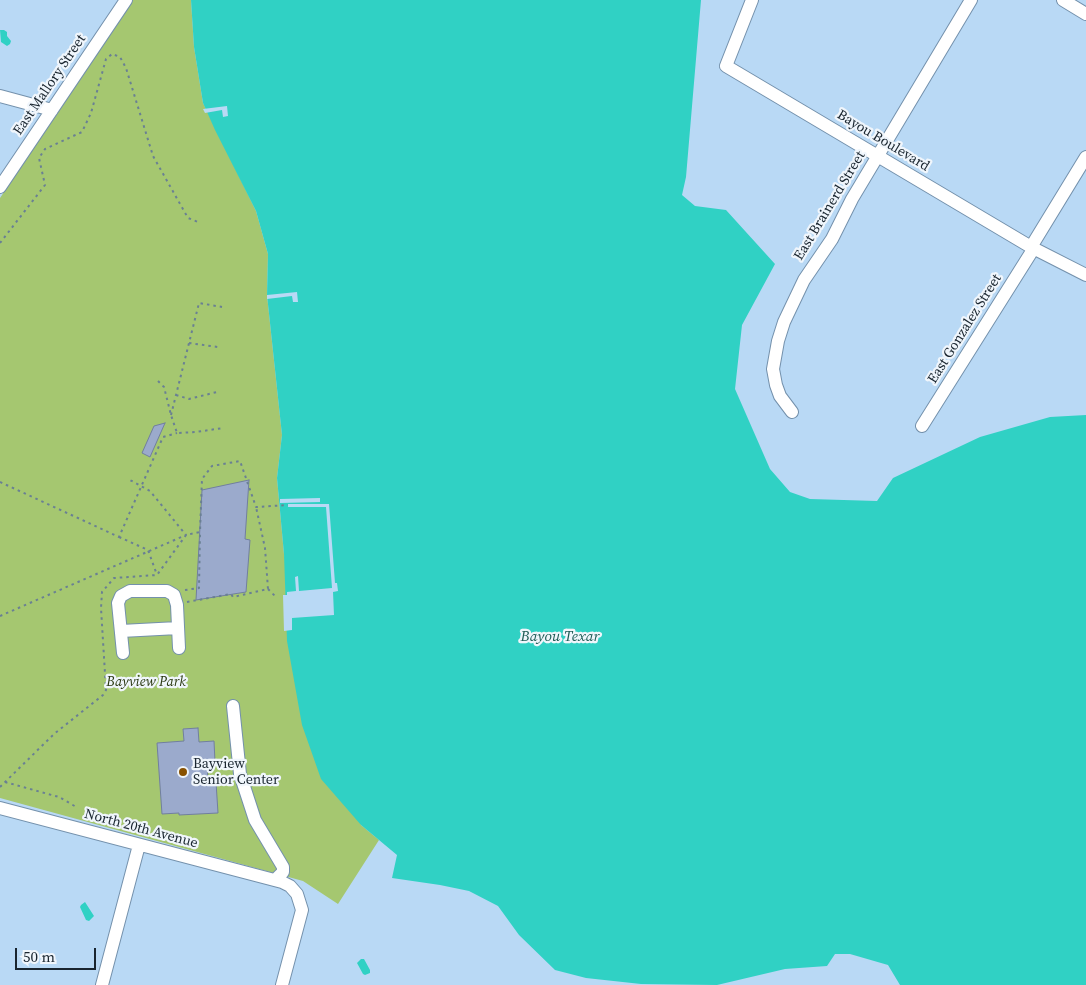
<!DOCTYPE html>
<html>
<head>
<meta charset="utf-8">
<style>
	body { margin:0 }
	#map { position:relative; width:1086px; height:985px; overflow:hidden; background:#b9d9f5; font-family:"Source Serif 4",serif }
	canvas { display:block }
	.scale { position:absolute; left:15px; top:948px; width:81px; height:22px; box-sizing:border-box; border:2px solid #19252f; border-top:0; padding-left:6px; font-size:15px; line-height:18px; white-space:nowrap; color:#19252f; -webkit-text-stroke:4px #f0f6fc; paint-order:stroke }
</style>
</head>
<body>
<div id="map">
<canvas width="1086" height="985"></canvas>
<div class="scale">50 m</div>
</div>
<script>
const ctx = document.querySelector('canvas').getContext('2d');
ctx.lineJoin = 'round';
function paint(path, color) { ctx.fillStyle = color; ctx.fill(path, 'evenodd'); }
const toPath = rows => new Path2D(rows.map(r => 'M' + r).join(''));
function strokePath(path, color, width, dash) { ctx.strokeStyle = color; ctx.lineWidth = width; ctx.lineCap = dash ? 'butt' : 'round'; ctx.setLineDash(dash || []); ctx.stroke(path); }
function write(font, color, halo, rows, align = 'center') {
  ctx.font = font + ' "Source Serif 4",serif'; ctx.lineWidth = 4.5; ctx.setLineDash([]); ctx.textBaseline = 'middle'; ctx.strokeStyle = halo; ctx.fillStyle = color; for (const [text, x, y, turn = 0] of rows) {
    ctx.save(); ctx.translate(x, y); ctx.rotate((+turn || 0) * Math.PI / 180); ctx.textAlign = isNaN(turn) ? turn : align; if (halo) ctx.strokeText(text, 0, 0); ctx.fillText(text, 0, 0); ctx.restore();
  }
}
paint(toPath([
	[133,0,191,0,194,47,203,103,256,211,268,254,267,295,282,435,277,478,284,554,361,825,379,840,338,904,303,881,0,798,0,198]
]), '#a5c770');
paint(toPath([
	[191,0,701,0,686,177,682,195,695,206,726,210,775,264,742,325,735,389,770,469,790,492,810,499,877,501,893,478,980,437,1050,417,1086,415,1086,985,900,985,888,965,850,954,835,954,827,966,785,969,717,985,641,984,586,978,555,970,519,935,498,906,469,891,440,885,392,878,397,855,361,825,321,779,302,725,287,641,284,554,277,478,282,435,267,295,268,254,256,211,215,130,203,103,194,47],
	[0,30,4,30,7,32,7,36,11,41,10,44,7,46,1,42],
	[85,902,94,916,89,921,86,920,80,907,81,905],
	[361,959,364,959,370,970,370,973,365,975,363,974,357,963]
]), '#30d1c4');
paint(toPath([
	[227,106,228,116,223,117,222,110,205,113,203,109],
	[297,292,298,302,293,302,292,296,267,299,267,295],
	[320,498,320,502,280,503,280,499],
	[288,504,329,504,335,583,337,583,338,591,333,592,334,615,292,618,292,630,284,631,283,595,287,595,287,592,296,591,295,577,298,576,299,591,332,588,326,507,288,507]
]), '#b9d9f5');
const building = toPath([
	[165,423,150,457,142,453,154,426,165,423],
	[249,480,245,539,250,540,246,592,196,600,202,490,249,480],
	[198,728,199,742,214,741,215,762,207,763,208,782,216,782,218,813,179,815,179,813,162,814,157,743,184,741,183,729,198,728]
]);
paint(building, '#9baacc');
strokePath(building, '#717f9f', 1);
const minor = toPath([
	[752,0,726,66,1031,247,1086,275],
	[1063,0,1086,14],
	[0,96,52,110],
	[0,187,126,0],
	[1031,247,1086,157],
	[792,412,780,396,776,385,773,369,778,341,784,322,804,280,832,239,852,199,971,0],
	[922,426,1034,248],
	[121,631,178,628],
	[123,653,118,603,121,596,130,591,167,591,174,595,177,605,179,648],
	[233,706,240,774,255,820,283,867,283,872,275,880],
	[0,808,282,882,290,886,297,894,302,910,282,985],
	[102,985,139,845]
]);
strokePath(minor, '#7491ac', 14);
strokePath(toPath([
	[0,243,45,185,39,158,45,149,82,132,91,113,106,59,112,54,120,57,126,68,153,156,188,218,198,222],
	[189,343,218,347],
	[158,381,164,387,171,415,177,433,196,432,223,428],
	[176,395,189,399,217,392],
	[171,415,199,303,222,307],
	[0,482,119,537,163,437,177,433],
	[119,537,148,550,157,575],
	[268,589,277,598],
	[185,590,199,588,200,532],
	[187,602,231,594,233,597,268,589,265,548,256,507],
	[0,616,186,535,150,491,130,480],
	[5,782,59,797,78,808],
	[0,787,54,734,103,695,106,690,101,608,102,592,114,578,157,575,186,535,200,532,202,479,212,466,240,461,256,507,288,505]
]), '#6a8093', 2, [2.5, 4]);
strokePath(minor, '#fff', 12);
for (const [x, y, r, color] of [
	[183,772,5,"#885101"]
]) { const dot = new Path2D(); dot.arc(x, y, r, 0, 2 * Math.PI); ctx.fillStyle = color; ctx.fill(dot); strokePath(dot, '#f0f6fc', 2); }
write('14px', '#19252f', '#f0f6fc', [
	["East Mallory Street",50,85,-56],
	["Bayou Boulevard",883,141,31],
	["East Brainerd Street",830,206,-59],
	["East Gonzalez Street",965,329,-58],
	["North 20th Avenue",141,829,15]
]);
write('italic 14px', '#2a3811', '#f0f6fc', [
	["Bayview Park",146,682]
]);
write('14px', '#19252f', '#f0f6fc', [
	["Bayview",193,764],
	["Senior Center",193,780]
], 'left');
write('italic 15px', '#1e5c56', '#f0f6fc', [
	["Bayou Texar",560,637]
]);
</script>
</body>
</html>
